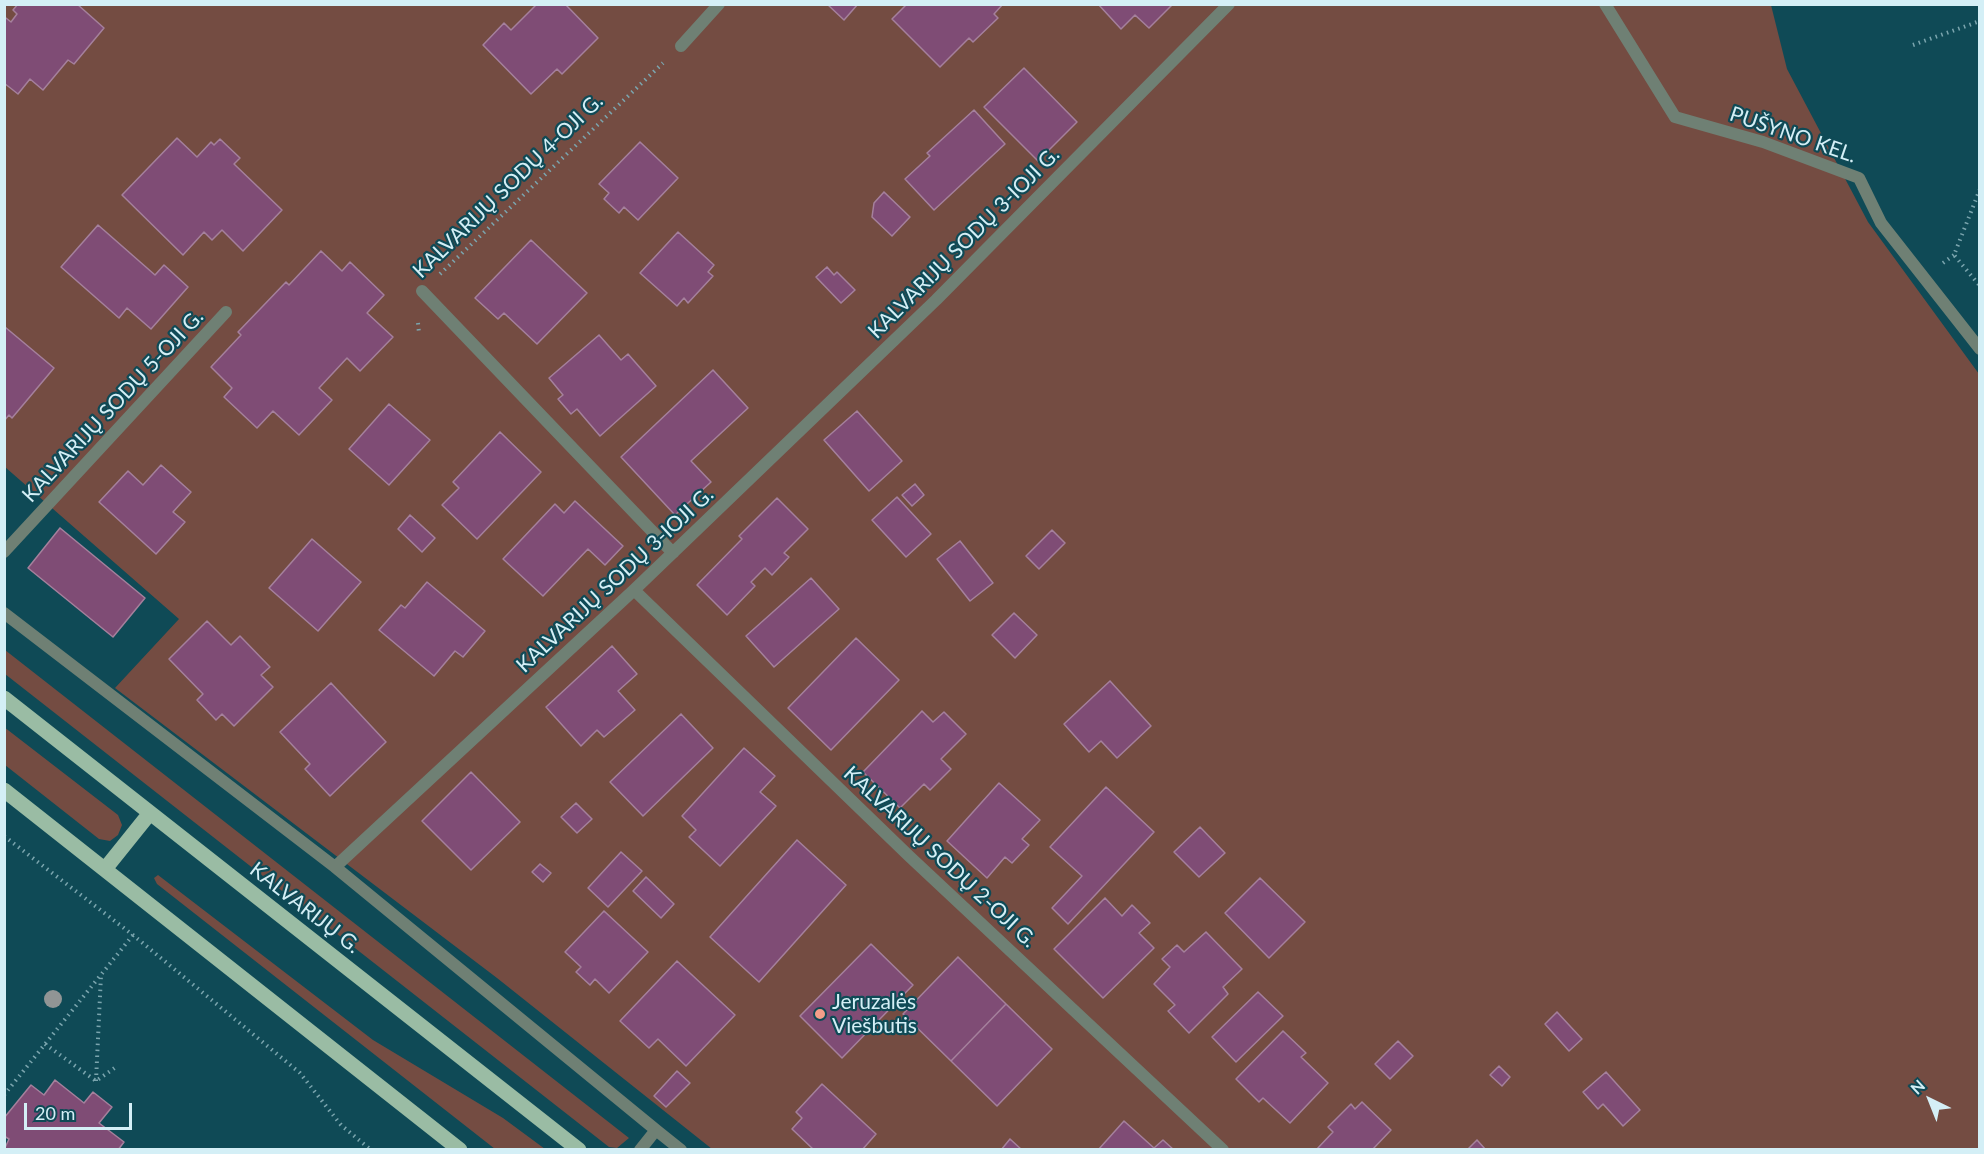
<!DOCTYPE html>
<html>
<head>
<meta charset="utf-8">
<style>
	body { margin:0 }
	#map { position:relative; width:1984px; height:1154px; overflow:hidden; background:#0f4a56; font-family:Lato,sans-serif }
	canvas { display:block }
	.frame { position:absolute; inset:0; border:6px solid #d4eff6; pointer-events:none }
	.north { position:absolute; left:1900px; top:1070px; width:60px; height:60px; -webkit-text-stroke:4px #0f4a56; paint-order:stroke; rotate:317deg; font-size:16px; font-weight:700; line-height:24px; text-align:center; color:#d4eff6 }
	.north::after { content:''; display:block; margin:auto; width:21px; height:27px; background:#d4eff6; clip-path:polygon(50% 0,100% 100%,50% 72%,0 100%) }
	.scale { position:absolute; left:24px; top:1103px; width:108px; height:27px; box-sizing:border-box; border:3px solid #d4eff6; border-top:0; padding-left:8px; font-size:18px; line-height:21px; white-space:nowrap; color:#d4eff6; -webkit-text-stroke:4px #0f4a56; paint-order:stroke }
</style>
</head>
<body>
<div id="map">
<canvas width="1984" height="1154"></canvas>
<div class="frame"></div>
<div class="north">N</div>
<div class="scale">20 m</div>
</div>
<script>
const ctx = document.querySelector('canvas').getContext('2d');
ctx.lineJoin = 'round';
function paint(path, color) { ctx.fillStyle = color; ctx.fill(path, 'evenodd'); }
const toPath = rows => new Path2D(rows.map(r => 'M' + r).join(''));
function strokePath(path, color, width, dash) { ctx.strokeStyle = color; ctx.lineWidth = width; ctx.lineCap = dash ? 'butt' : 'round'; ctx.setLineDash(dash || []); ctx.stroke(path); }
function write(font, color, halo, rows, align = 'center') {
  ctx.font = font + ' Lato,sans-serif'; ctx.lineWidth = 4.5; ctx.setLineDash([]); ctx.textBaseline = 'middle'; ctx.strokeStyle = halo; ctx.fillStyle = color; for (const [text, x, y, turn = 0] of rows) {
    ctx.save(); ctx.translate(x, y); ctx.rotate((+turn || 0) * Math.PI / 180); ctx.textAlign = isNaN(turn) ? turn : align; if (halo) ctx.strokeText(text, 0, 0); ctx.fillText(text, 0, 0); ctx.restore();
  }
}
paint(toPath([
	[4,5,1771,5,1787,69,1868,222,1979,374,1979,1149,712,1149,497,978,115,688,179,619,5,467],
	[4,650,5,650,629,1138,617,1148,609,1147,5,674],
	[4,727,118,815,122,825,118,835,110,841,99,839,5,765],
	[158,875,373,1040,503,1118,545,1149,495,1149,157,884,154,878]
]), '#744c42');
const building = toPath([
	[18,4,77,4,104,28,74,64,68,60,43,90,30,79,18,94,4,83,4,20,6,18,11,22,17,14,13,10,18,4],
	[537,4,565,4,598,38,562,74,557,69,531,94,483,45,504,23,511,30,537,4],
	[827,4,858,4,844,20,827,4],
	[907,4,1003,4,994,14,998,18,973,42,969,38,940,67,892,19,907,4],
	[1098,4,1173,4,1149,28,1135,15,1121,29,1098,4],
	[1024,68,1077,122,1038,161,984,107,1024,68],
	[974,110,1005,144,934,210,905,179,930,156,927,153,974,110],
	[177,138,197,157,211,142,214,145,220,139,240,158,234,164,282,210,243,251,222,230,212,240,204,232,183,255,122,195,177,138],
	[640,142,678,178,638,220,624,207,619,213,604,199,609,193,599,184,640,142],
	[884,192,910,217,892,236,872,217,874,203,884,192],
	[98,225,155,275,164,265,188,287,151,329,127,308,119,318,61,267,98,225],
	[678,232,714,265,708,272,713,276,688,303,684,298,677,306,640,273,678,232],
	[531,240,587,293,537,344,504,313,498,319,475,298,531,240],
	[321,251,342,271,350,262,384,295,367,313,393,337,360,371,347,358,319,388,332,400,299,435,273,411,257,428,224,397,232,388,211,367,241,335,238,332,286,282,289,285,321,251],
	[827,267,834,275,837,272,855,290,841,303,816,277,827,267],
	[5,327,54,368,12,418,9,415,4,421,5,327],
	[599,335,621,360,628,354,656,386,600,436,577,409,571,414,558,399,563,395,549,378,599,335],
	[713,370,748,408,691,461,711,482,675,515,621,457,713,370],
	[389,404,430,440,389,485,349,449,389,404],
	[857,411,902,461,869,491,824,440,857,411],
	[500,432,541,472,477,539,442,505,459,488,453,482,500,432],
	[161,465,191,492,173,512,185,522,156,554,99,502,128,471,143,485,161,465],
	[915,484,924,495,912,506,902,495,915,484],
	[897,497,931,534,906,557,872,520,897,497],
	[777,498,808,529,784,553,789,557,772,575,765,568,751,582,755,586,727,615,697,585,742,539,739,536,777,498],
	[575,501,623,546,605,565,588,549,543,596,503,559,555,504,564,513,575,501],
	[410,515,435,538,422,552,398,529,410,515],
	[60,528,145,598,113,637,28,568,60,528],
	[1052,530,1065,543,1039,569,1026,556,1052,530],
	[312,539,361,582,318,631,269,588,312,539],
	[960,541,993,583,970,601,937,559,960,541],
	[811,578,839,609,774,667,746,636,811,578],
	[427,582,485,631,463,657,455,651,434,676,379,630,401,605,405,608,427,582],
	[1014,613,1037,635,1015,658,992,635,1014,613],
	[207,621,231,645,240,636,270,667,261,675,273,687,234,726,222,714,216,720,197,700,203,694,169,659,207,621],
	[856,638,899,680,831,750,788,708,856,638],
	[612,646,637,674,618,691,635,710,604,737,597,730,581,746,546,707,612,646],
	[1110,681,1151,726,1117,758,1101,741,1089,752,1064,724,1110,681],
	[331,683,386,742,330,796,305,769,310,764,280,732,331,683],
	[922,711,933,722,944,712,966,734,941,759,951,769,930,790,924,784,900,808,863,772,922,711],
	[681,714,713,748,643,816,610,782,681,714],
	[744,748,775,776,760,792,776,806,720,866,689,837,696,830,682,816,744,748],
	[471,772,520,822,471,870,422,821,471,772],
	[999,783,1040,820,1022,839,1029,845,1012,863,1005,857,987,878,947,841,999,783],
	[1106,787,1154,832,1068,924,1052,908,1082,876,1050,847,1106,787],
	[576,803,592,819,577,833,561,817,576,803],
	[1200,827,1225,853,1199,877,1174,852,1200,827],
	[797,840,846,885,759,982,710,937,797,840],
	[621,852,642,871,608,907,588,888,621,852],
	[540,864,551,873,543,882,532,872,540,864],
	[646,877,674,904,661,918,633,891,646,877],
	[1260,878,1305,922,1269,958,1225,913,1260,878],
	[1105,898,1122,916,1132,905,1150,923,1139,933,1154,948,1103,998,1054,949,1105,898],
	[604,911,648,952,609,993,595,979,590,985,576,972,581,967,565,952,604,911],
	[1206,932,1242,969,1223,987,1228,994,1189,1033,1168,1011,1175,1005,1154,984,1170,967,1162,959,1177,945,1184,952,1206,932],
	[871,944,913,985,842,1058,800,1016,871,944],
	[958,957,1006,1004,951,1061,903,1014,958,957],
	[677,961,735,1015,686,1066,658,1039,649,1048,620,1021,677,961],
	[1258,992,1283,1016,1236,1062,1212,1037,1258,992],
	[1006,1004,1052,1049,997,1106,951,1061,1006,1004],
	[1557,1012,1582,1039,1569,1051,1545,1024,1557,1012],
	[1283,1031,1306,1053,1301,1057,1328,1083,1290,1123,1263,1098,1259,1102,1236,1079,1283,1031],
	[1398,1041,1413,1056,1390,1079,1375,1064,1398,1041],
	[1499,1066,1510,1077,1502,1086,1490,1075,1499,1066],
	[677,1071,690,1083,666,1107,654,1096,677,1071],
	[1606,1072,1640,1110,1623,1126,1603,1104,1598,1109,1583,1092,1606,1072],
	[55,1080,84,1103,93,1092,112,1107,99,1123,124,1142,118,1150,4,1150,9,1139,4,1136,4,1118,31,1085,44,1095,55,1080],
	[822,1084,876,1134,862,1150,814,1150,792,1129,802,1118,796,1112,822,1084],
	[1362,1102,1391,1130,1372,1150,1316,1150,1333,1132,1328,1127,1351,1104,1355,1109,1362,1102],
	[1124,1121,1154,1148,1163,1140,1174,1150,1098,1150,1124,1121],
	[1010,1139,1022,1150,1001,1150,1010,1139],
	[1477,1140,1486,1150,1467,1150,1477,1140]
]);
paint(building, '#7f4c75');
strokePath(building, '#a5809c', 1.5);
strokePath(toPath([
	[1913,45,1980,21],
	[1980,189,1954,255,1980,286],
	[1943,263,1954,255],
	[440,274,663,63],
	[418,323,419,333],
	[4,836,133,935,300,1073,341,1125,371,1150],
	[45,1044,96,1081,116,1067],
	[96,1081,101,975],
	[4,1095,133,935]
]), '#7ba5ae', 4, [1.5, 4.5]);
strokePath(toPath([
	[1605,4,1675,117,1763,142,1859,178,1881,223,1980,349],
	[681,46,719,4],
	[422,291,673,553],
	[4,552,226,312],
	[634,590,909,856,1223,1150],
	[4,613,335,867],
	[656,1130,681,1150],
	[640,1150,656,1130,335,867,634,590,936,300,1229,4]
]), '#6f8074', 12);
strokePath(toPath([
	[4,698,579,1150],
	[4,790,460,1150],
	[105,869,150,813]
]), '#9abca4', 15);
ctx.fillStyle = '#919595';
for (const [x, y] of [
	[53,999]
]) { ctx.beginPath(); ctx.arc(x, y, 9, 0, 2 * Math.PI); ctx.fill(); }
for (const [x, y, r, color] of [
	[820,1014,6,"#f49e89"]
]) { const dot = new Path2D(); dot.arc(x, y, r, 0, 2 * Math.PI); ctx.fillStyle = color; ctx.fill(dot); strokePath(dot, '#0f4a56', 2); }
write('21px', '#d4eff6', '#0f4a56', [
	["PUŠYNO KEL.",1793,135,19],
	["KALVARIJŲ SODŲ 4-OJI G.",508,186,-44],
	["KALVARIJŲ SODŲ 3-IOJI G.",964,243,-45],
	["KALVARIJŲ SODŲ 5-OJI G.",113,406,-47],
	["KALVARIJŲ SODŲ 3-IOJI G.",615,580,-43],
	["KALVARIJŲ SODŲ 2-OJI G.",940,857,43],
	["KALVARIJŲ G.",305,908,38]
]);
write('21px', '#d4eff6', '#0f4a56', [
	["Jeruzalės",832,1002],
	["Viešbutis",832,1026]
], 'left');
</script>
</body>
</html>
